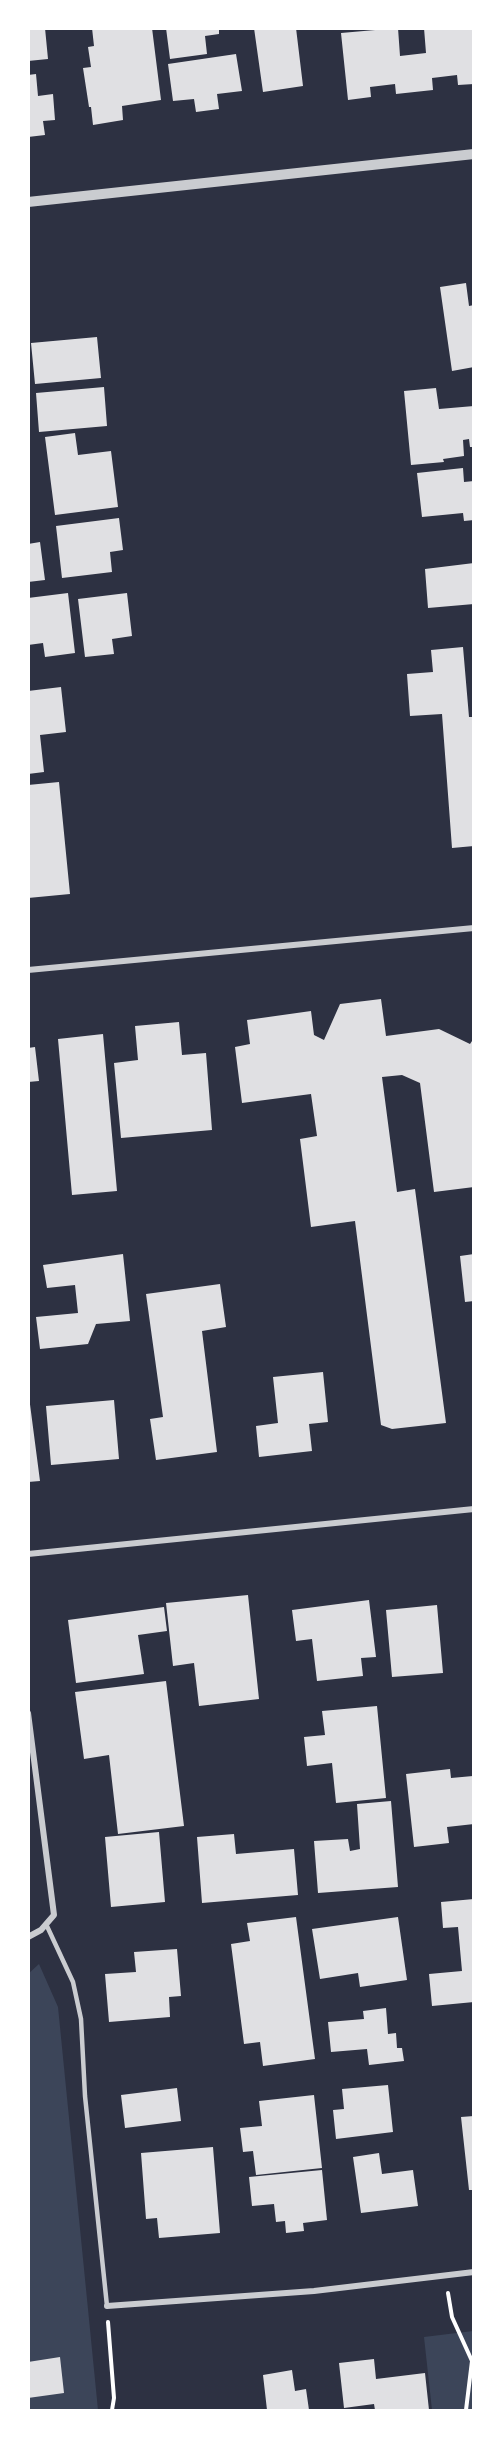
<!DOCTYPE html>
<html>
<head>
<meta charset="utf-8">
<style>
	body { margin:0 }
	#map { position:relative; width:502px; height:2439px; overflow:hidden; background:#2d3142; font-family:Rubik,sans-serif }
	canvas { display:block }
	.frame { position:absolute; inset:0; border:30px solid #fff; pointer-events:none }
</style>
</head>
<body>
<div id="map">
<canvas width="502" height="2439"></canvas>
<div class="frame"></div>
</div>
<script>
const ctx = document.querySelector('canvas').getContext('2d');
ctx.lineJoin = 'round';
function paint(path, color) { ctx.fillStyle = color; ctx.fill(path, 'evenodd'); }
const toPath = rows => new Path2D(rows.map(r => 'M' + r).join(''));
function strokePath(path, color, width, dash) { ctx.strokeStyle = color; ctx.lineWidth = width; ctx.lineCap = dash ? 'butt' : 'round'; ctx.setLineDash(dash || []); ctx.stroke(path); }
paint(toPath([
	[39,1964,58,2007,98,2410,29,2410,28,1974],
	[473,2331,473,2410,432,2410,424,2337]
]), '#3c4559');
paint(toPath([
	[28,28,45,28,48,59,28,61],
	[92,28,152,28,161,100,122,106,123,120,93,125,91,107,89,107,83,68,91,67,88,47,94,46],
	[166,28,219,28,219,34,205,36,207,54,170,59],
	[254,28,296,28,303,86,263,92],
	[398,28,400,56,426,53,424,28,474,28,474,84,458,85,457,75,432,78,433,90,396,94,395,84,370,87,371,97,348,100,341,33],
	[236,54,242,91,217,94,219,109,196,112,194,99,173,101,168,64],
	[36,74,38,96,53,94,55,120,43,121,45,135,28,137,28,75],
	[466,283,469,306,474,305,474,367,452,371,440,287],
	[97,337,101,378,35,384,31,343],
	[104,387,107,426,39,432,36,393],
	[436,388,439,409,474,406,474,447,470,447,469,439,463,440,464,456,443,459,444,462,411,465,404,391],
	[75,433,78,455,111,451,118,507,55,515,45,437],
	[463,468,464,482,474,481,474,520,464,521,463,513,422,517,417,473],
	[119,518,123,550,110,552,112,572,62,578,56,526],
	[40,542,45,580,28,582,28,544],
	[474,563,474,604,428,608,425,569],
	[68,593,75,653,45,657,43,643,28,645,28,598],
	[127,593,132,636,112,639,114,654,85,657,78,599],
	[463,647,469,717,474,717,474,846,452,848,442,714,410,716,407,674,433,672,431,650],
	[61,687,66,732,40,735,44,772,28,774,28,691],
	[59,782,70,894,28,898,28,785],
	[381,999,386,1036,439,1029,470,1044,474,1038,474,1187,434,1192,420,1083,402,1075,382,1077,397,1192,415,1189,446,1423,392,1429,381,1425,355,1221,311,1227,300,1139,317,1136,311,1094,242,1103,235,1047,250,1044,247,1020,311,1011,314,1035,324,1040,340,1004],
	[179,1022,182,1055,206,1053,212,1130,121,1138,114,1063,138,1060,135,1026],
	[103,1034,117,1191,72,1195,58,1039],
	[35,1047,39,1081,28,1082,28,1048],
	[123,1254,130,1321,96,1324,88,1344,40,1349,36,1317,78,1313,75,1285,47,1288,43,1265],
	[474,1254,474,1301,465,1302,460,1256],
	[220,1284,226,1327,202,1331,217,1452,156,1460,150,1419,163,1417,146,1294],
	[323,1372,328,1422,309,1424,312,1451,259,1457,256,1426,278,1423,273,1377],
	[28,1389,40,1481,28,1482],
	[114,1400,119,1459,51,1465,46,1406],
	[248,1595,259,1699,199,1706,194,1663,173,1666,166,1603],
	[369,1600,376,1657,361,1658,363,1676,317,1681,312,1639,296,1641,292,1610],
	[437,1605,443,1673,392,1677,386,1610],
	[164,1607,167,1631,138,1635,144,1674,76,1683,68,1620],
	[166,1681,184,1826,118,1834,109,1755,84,1759,75,1692],
	[377,1706,386,1798,336,1803,332,1763,307,1766,304,1737,325,1735,322,1711],
	[450,1769,451,1778,473,1776,474,1824,447,1827,449,1843,414,1847,406,1774],
	[391,1801,398,1887,318,1893,314,1841,348,1839,350,1851,360,1849,357,1804],
	[159,1832,165,1902,111,1907,105,1837],
	[234,1834,236,1854,294,1849,298,1895,202,1903,197,1837],
	[474,1899,474,2002,432,2006,429,1974,462,1971,458,1927,443,1928,441,1902],
	[296,1917,315,2059,263,2066,260,2042,244,2044,231,1944,250,1941,247,1923],
	[398,1917,407,1980,360,1987,358,1973,320,1979,312,1929],
	[177,1949,181,1996,169,1997,170,2017,109,2022,105,1974,136,1972,134,1952],
	[386,2008,388,2034,396,2033,397,2048,402,2048,404,2061,369,2065,367,2049,331,2052,328,2022,364,2019,363,2011],
	[388,2085,393,2132,336,2139,333,2110,344,2109,342,2089],
	[177,2088,181,2121,125,2128,121,2095],
	[314,2095,322,2168,256,2175,253,2151,243,2152,240,2128,262,2126,259,2101],
	[474,2116,474,2190,469,2190,461,2117],
	[213,2147,220,2233,159,2238,157,2218,146,2219,141,2153],
	[379,2153,382,2174,413,2170,418,2206,361,2213,353,2157],
	[322,2170,327,2220,303,2223,304,2231,286,2233,285,2221,276,2222,274,2204,252,2206,249,2177],
	[60,2357,64,2393,28,2398,28,2362],
	[374,2359,376,2379,425,2373,429,2410,375,2410,374,2404,344,2408,339,2363],
	[292,2370,295,2391,306,2389,309,2410,267,2410,263,2375]
]), '#e0e0e3');
strokePath(toPath([
	[448,2293,452,2317,472,2361,466,2410],
	[108,2322,114,2398,112,2410]
]), '#fff', 4);
strokePath(toPath([
	[46,1924,73,1982,81,2019,85,2096,107,2306]
]), '#caccd0', 4.5);
strokePath(toPath([
	[28,970,474,928],
	[28,1554,474,1509],
	[28,1713,54,1915,41,1930,28,1937],
	[107,2306,314,2291,474,2272]
]), '#caccd0', 6);
strokePath(toPath([
	[28,202,474,154]
]), '#caccd0', 10);
</script>
</body>
</html>
